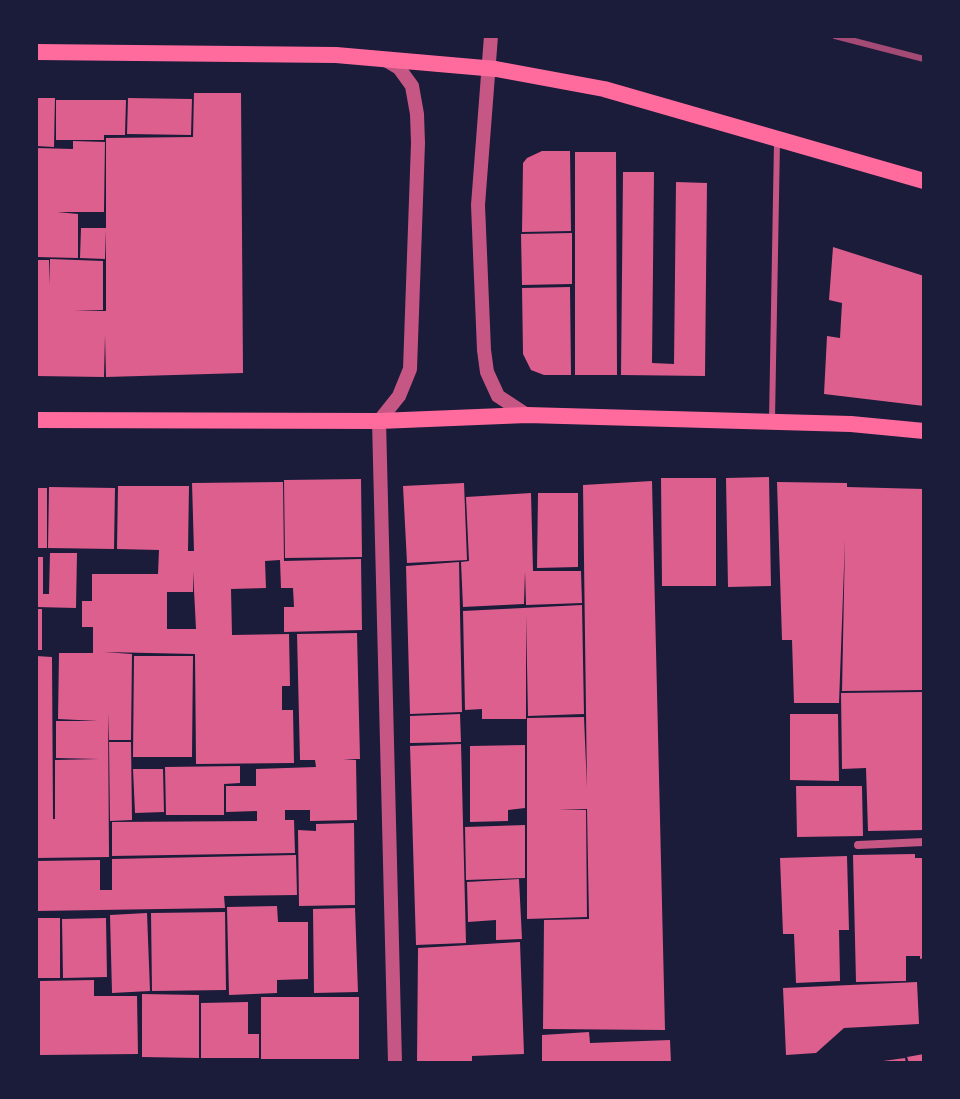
<!DOCTYPE html>
<html>
<head>
<meta charset="utf-8">
<style>
	body { margin:0 }
	#map { position:relative; width:960px; height:1099px; overflow:hidden; background:#1b1b3a; font-family:"Archivo Narrow",sans-serif }
	canvas { display:block }
	.frame { position:absolute; inset:0; border:38px solid #1b1b3a; pointer-events:none }
</style>
</head>
<body>
<div id="map">
<canvas width="960" height="1099"></canvas>
<div class="frame"></div>
</div>
<script>
const ctx = document.querySelector('canvas').getContext('2d');
ctx.lineJoin = 'round';
function paint(path, color) { ctx.fillStyle = color; ctx.fill(path, 'evenodd'); }
const toPath = rows => new Path2D(rows.map(r => 'M' + r).join(''));
function strokePath(path, color, width, dash) { ctx.strokeStyle = color; ctx.lineWidth = width; ctx.lineCap = dash ? 'butt' : 'round'; ctx.setLineDash(dash || []); ctx.stroke(path); }
paint(toPath([
	[194,93,241,93,243,373,106,377,105,335,104,377,36,376,36,260,49,260,50,285,50,259,103,261,103,310,74,311,106,311,106,230,105,259,80,258,81,228,106,228,106,138,193,137],
	[36,98,55,98,54,147,36,146],
	[128,98,192,99,191,135,127,134],
	[56,100,126,100,125,135,104,135,104,140,56,140],
	[73,141,105,142,104,212,57,212,78,214,78,258,36,257,36,148,73,149],
	[542,151,570,151,571,231,522,232,523,163,527,158],
	[575,152,616,152,617,375,575,375],
	[623,172,654,172,652,363,674,364,676,182,707,183,705,376,621,375],
	[572,233,572,284,522,285,521,234],
	[833,247,924,276,924,406,824,394,827,336,840,338,842,303,829,300],
	[570,287,571,375,544,375,531,370,523,354,522,288],
	[769,477,771,586,728,587,726,478],
	[661,478,716,478,716,586,662,586],
	[361,479,362,557,285,558,284,480],
	[652,481,665,1030,543,1029,544,920,589,919,587,809,558,810,586,810,587,917,527,919,527,718,584,717,587,788,583,485],
	[283,482,284,561,361,559,362,630,284,632,284,607,294,607,293,588,281,588,280,560,265,561,266,588,231,589,232,635,289,634,290,686,282,686,282,710,293,710,294,763,196,764,195,654,104,652,132,654,131,740,109,740,108,713,109,857,36,858,36,656,52,657,53,819,55,819,55,760,99,759,56,758,56,721,98,721,58,719,59,653,93,653,93,627,82,627,82,601,92,601,92,574,158,574,159,550,117,549,118,486,189,486,188,551,194,551,192,483],
	[193,571,196,629,167,629,167,592,193,592],
	[777,482,847,483,847,487,924,489,924,690,842,691,845,540,839,703,794,703,792,640,782,640],
	[464,483,467,560,407,563,403,486],
	[49,487,115,488,114,549,48,548],
	[36,488,47,488,47,548,36,548],
	[531,493,533,571,581,571,582,603,526,605,525,571,524,604,463,607,461,562,469,561,466,497],
	[538,493,578,493,578,567,537,568],
	[50,553,77,553,76,608,36,607,36,557,43,557,43,594,49,594],
	[459,562,462,712,410,714,406,566],
	[582,605,584,714,528,716,526,615,526,719,482,719,482,709,465,710,463,611],
	[36,609,42,609,42,650,36,650],
	[357,633,360,759,343,759,356,760,357,820,310,821,310,810,285,810,285,820,294,820,295,853,112,856,112,822,257,821,257,811,226,812,226,786,256,786,256,769,316,767,315,760,300,760,297,634],
	[134,656,193,656,192,757,133,757],
	[924,692,924,830,868,831,866,768,842,769,841,693],
	[460,714,461,742,410,743,410,716],
	[790,714,838,714,839,781,790,780],
	[109,742,131,742,132,820,110,821],
	[461,744,466,943,416,945,410,746],
	[525,745,525,808,508,810,508,821,470,822,470,746],
	[240,766,240,783,224,784,224,815,166,815,165,767],
	[133,769,163,769,164,812,135,813],
	[796,786,862,786,863,836,797,837],
	[354,823,355,905,299,906,298,830,316,831,316,824],
	[525,825,525,878,466,880,465,827],
	[915,854,915,858,924,858,924,958,920,959,920,956,906,956,906,981,856,982,853,855],
	[296,855,297,895,224,896,225,908,36,911,36,861,100,860,100,890,112,890,112,859],
	[847,856,849,930,839,930,840,981,796,983,794,934,783,934,780,858],
	[519,879,522,939,496,940,496,920,468,922,467,882],
	[277,906,278,922,308,922,308,979,277,980,277,993,229,995,227,907],
	[355,908,358,992,314,993,313,909],
	[225,912,226,990,152,991,151,913],
	[147,913,150,991,112,993,110,915],
	[36,918,60,918,60,978,36,978],
	[106,918,107,977,63,978,62,919],
	[520,942,524,1054,472,1056,472,1063,417,1063,418,948],
	[94,980,94,996,137,996,138,1054,40,1055,40,981],
	[917,982,919,1024,844,1028,816,1053,786,1055,783,988],
	[142,994,199,995,199,1058,142,1057],
	[261,997,359,997,359,1059,261,1059],
	[248,1002,248,1034,259,1034,259,1058,201,1058,201,1003],
	[589,1032,590,1043,670,1040,671,1063,542,1063,542,1035],
	[924,1054,924,1063,909,1063,907,1057],
	[905,1058,906,1063,884,1063,883,1061]
]), '#dd5f8e');
strokePath(toPath([
	[772,419,777,142]
]), '#c65784', 6);
strokePath(toPath([
	[858,845,924,842]
]), '#c65784', 8);
strokePath(toPath([
	[491,36,478,205,484,350,487,372,498,396,527,415],
	[384,59,399,68,412,86,417,114,418,143,410,369,399,396,379,421,395,1063]
]), '#c65784', 14);
strokePath(toPath([
	[36,52,336,55,496,69,604,89,924,181],
	[36,420,379,421,527,415,851,424,924,431]
]), '#ff6b9d', 16);
strokePath(toPath([
	[835,36,924,59]
]), '#a44b75', 6);
</script>
</body>
</html>
